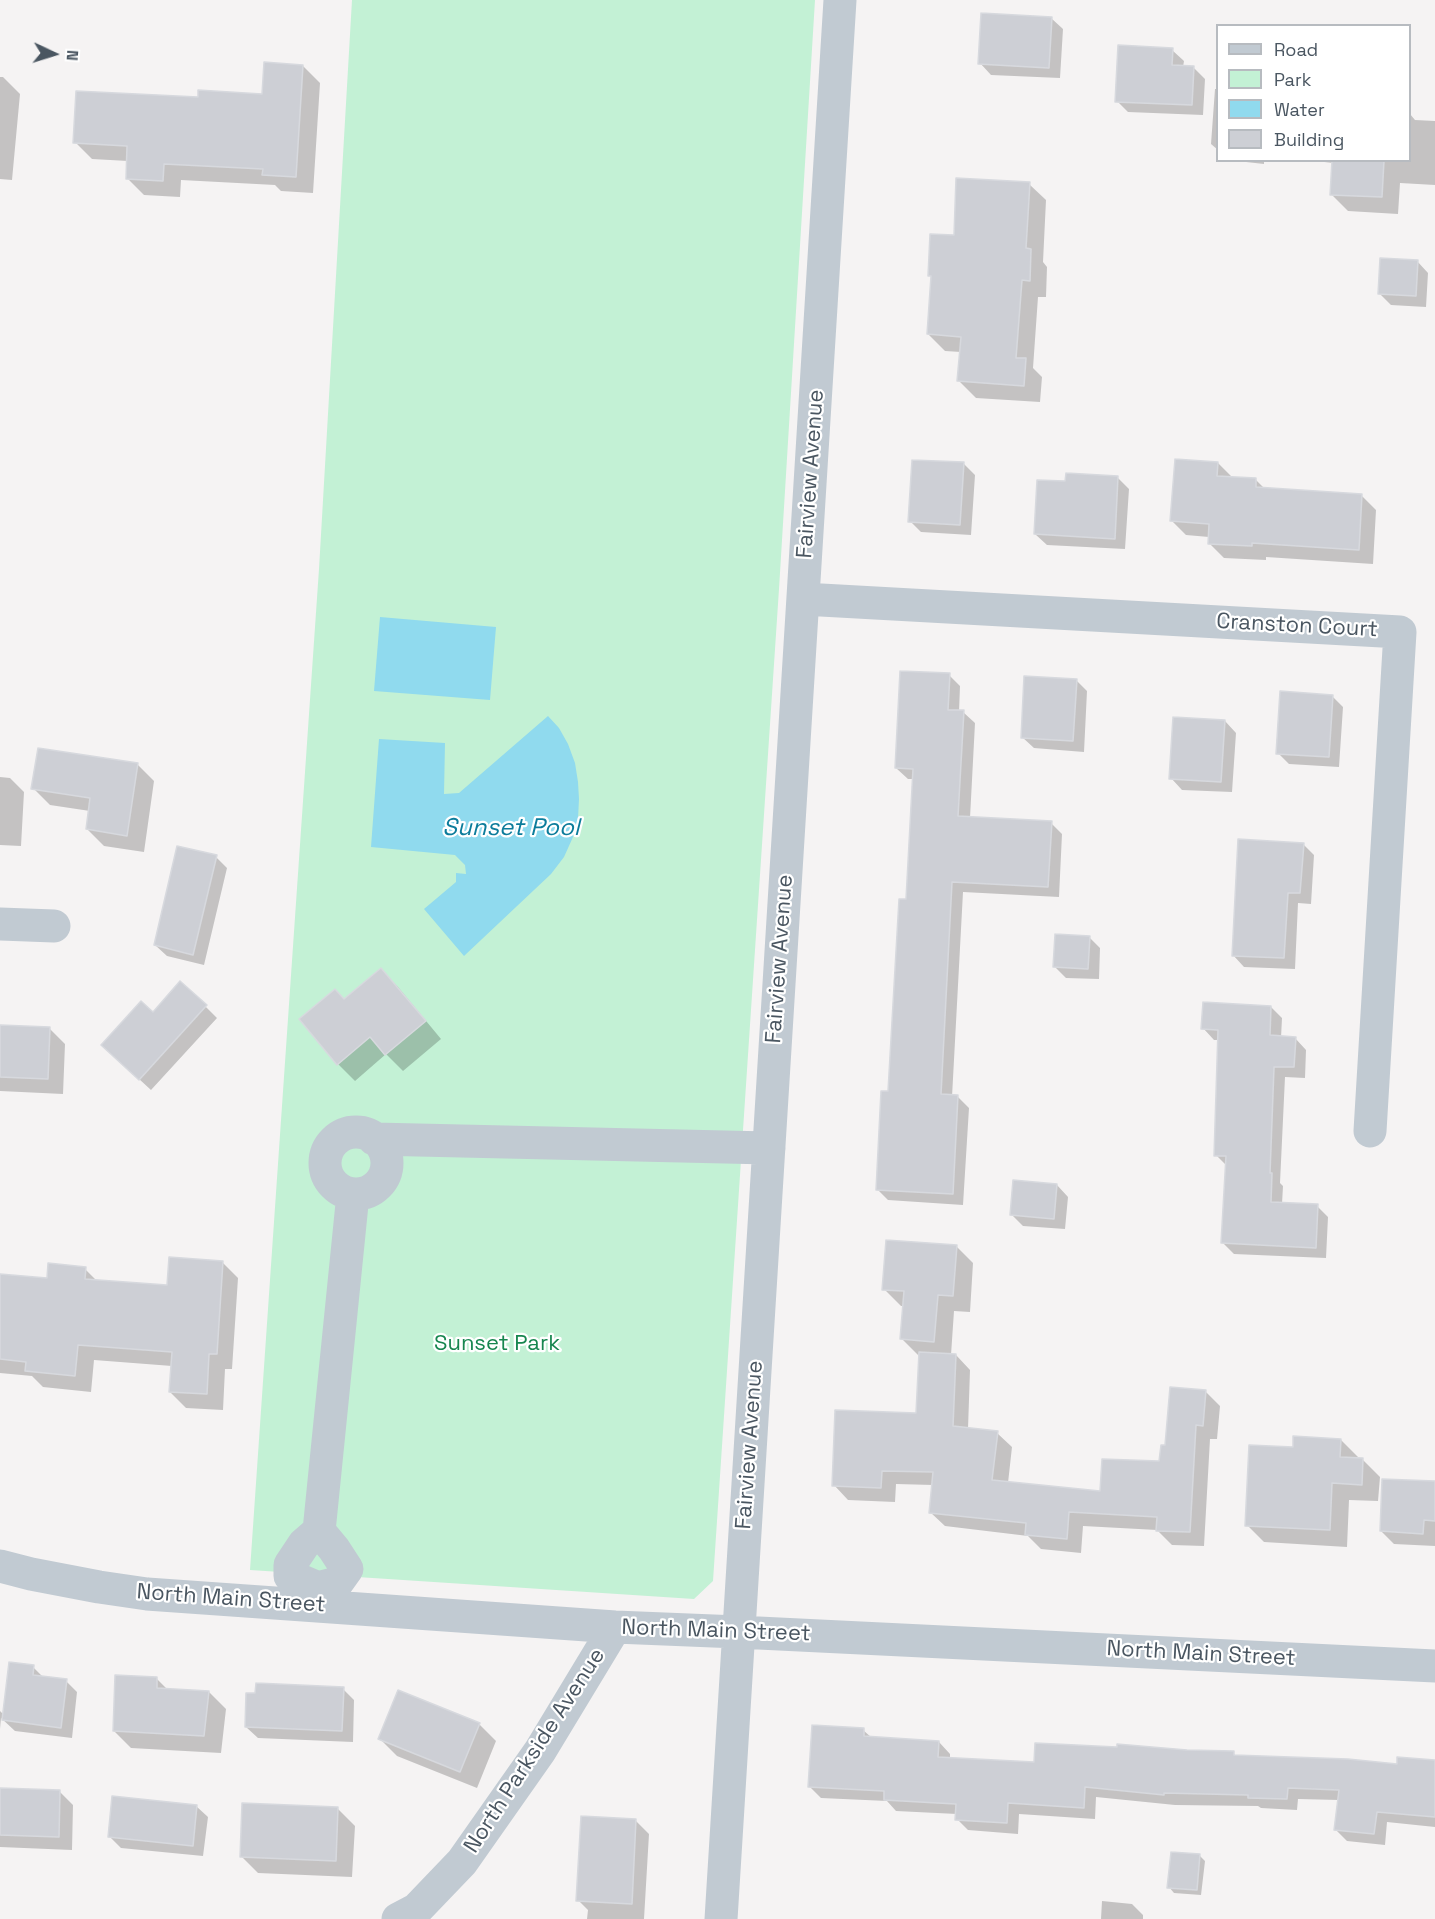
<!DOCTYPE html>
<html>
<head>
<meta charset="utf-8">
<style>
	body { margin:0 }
	#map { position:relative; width:1435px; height:1919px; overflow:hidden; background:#f5f3f3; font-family:"Space Grotesk",sans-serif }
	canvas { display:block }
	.legend { position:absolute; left:1216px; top:24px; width:195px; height:138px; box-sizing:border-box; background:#fff; border:2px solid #b7bbc0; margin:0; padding:8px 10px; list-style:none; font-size:18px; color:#4a5661 }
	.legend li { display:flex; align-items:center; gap:12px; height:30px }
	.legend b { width:30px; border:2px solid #b7bbc0 }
	.north { position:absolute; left:24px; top:24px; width:60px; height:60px; -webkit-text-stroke:4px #fff; paint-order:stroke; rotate:94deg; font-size:16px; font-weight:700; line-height:24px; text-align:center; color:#4a5661 }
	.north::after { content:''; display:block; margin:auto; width:21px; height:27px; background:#4a5661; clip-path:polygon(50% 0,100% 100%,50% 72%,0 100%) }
</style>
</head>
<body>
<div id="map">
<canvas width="1435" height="1919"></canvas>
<ul class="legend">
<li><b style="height:8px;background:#c1cad2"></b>Road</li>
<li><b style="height:16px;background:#c3f1d5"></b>Park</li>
<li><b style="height:16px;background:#90daee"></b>Water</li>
<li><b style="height:16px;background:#cdcfd5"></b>Building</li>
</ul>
<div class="north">N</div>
</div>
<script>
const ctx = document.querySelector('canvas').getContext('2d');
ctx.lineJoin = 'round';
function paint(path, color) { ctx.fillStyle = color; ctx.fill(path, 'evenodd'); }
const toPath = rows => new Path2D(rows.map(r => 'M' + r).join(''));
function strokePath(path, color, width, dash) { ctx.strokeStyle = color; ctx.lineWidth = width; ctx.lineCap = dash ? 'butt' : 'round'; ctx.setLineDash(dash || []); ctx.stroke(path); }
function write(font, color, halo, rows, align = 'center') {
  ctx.font = font + ' "Space Grotesk",sans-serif'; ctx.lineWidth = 4.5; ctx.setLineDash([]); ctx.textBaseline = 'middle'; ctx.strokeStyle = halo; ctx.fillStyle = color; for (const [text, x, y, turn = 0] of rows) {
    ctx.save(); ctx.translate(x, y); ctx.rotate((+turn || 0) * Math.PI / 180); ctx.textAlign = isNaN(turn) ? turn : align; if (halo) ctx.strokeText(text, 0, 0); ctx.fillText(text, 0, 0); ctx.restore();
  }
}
paint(toPath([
	[352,0,815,0,779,589,713,1581,694,1599,250,1570,319,569]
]), '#c3f1d5');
paint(toPath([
	[380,617,496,627,490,700,374,691],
	[548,716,559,728,568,744,575,763,578,782,579,799,578,819,573,837,564,857,551,874,464,956,424,909,456,882,456,873,466,874,465,865,455,855,371,847,379,739,445,743,444,794,459,793]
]), '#90daee');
paint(toPath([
	[1051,18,1063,29,1060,78,991,75,980,63],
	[1172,50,1184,61,1183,67,1193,67,1205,79,1203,115,1128,112,1117,101],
	[303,66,320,83,313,193,281,191,275,185,181,180,180,197,144,195,127,178,128,161,92,159,75,142,199,99,264,96],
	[0,77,3,77,20,94,12,180,0,179],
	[1215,89,1218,89,1218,150,1211,144],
	[1410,114,1415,120,1435,121,1435,185,1400,183,1398,214,1348,211,1331,194,1333,163,1307,160,1410,160],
	[1228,160,1264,160,1264,164],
	[1029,184,1046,200,1043,262,1047,267,1046,297,1038,297,1033,368,1042,377,1040,402,976,398,959,381,961,352,945,351,928,334,932,278,930,275,955,236],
	[1417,261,1428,273,1426,307,1391,305,1380,294],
	[1218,463,1233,478,1256,480,1265,489,1361,495,1376,510,1373,564,1266,557,1266,560,1224,558,1209,543,1209,537,1186,535,1172,521],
	[964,464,975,475,971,535,921,532,910,521],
	[1117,477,1129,489,1125,549,1047,545,1035,534,1067,483],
	[949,675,960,686,959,712,963,712,975,723,970,818,1051,823,1062,834,1059,897,963,892,952,1097,958,1097,969,1108,963,1205,888,1200,877,1189,890,1093,907,901,914,779,908,779,896,768],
	[1076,680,1087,691,1084,752,1034,748,1022,737],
	[1332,696,1343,707,1339,767,1289,764,1278,753],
	[1225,721,1236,733,1232,792,1182,790,1171,778],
	[137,764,154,781,144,852,104,846,87,829,90,811,50,805,33,788],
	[0,777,10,778,24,792,21,846,0,845],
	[1303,844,1314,855,1311,904,1298,903,1295,969,1244,967,1233,955],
	[216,857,227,868,204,965,167,956,155,945],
	[1089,937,1100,948,1099,979,1066,978,1054,966],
	[381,970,398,987,441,1039,403,1071,386,1054,355,1081,338,1064,345,1001],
	[205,1006,217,1018,151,1090,114,1056],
	[1271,1007,1282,1018,1281,1038,1295,1038,1306,1050,1305,1078,1285,1077,1280,1183,1283,1186,1282,1204,1317,1206,1328,1217,1326,1258,1234,1254,1223,1243,1227,1166,1216,1155,1219,1040,1214,1040,1203,1028],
	[0,1027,50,1029,65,1044,63,1094,0,1091],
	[1057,1185,1068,1197,1065,1229,1023,1226,1011,1214],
	[956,1246,973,1263,970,1312,954,1311,951,1355,956,1355,970,1370,968,1429,997,1433,1012,1447,1008,1483,1101,1492,1161,1463,1166,1447,1205,1391,1220,1406,1217,1439,1210,1439,1204,1546,1172,1545,1157,1530,1083,1526,1081,1553,1041,1549,1028,1536,945,1526,930,1512,933,1485,896,1484,895,1502,848,1500,834,1485,917,1414,919,1356,902,1339,904,1306,901,1306,884,1289],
	[222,1262,238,1278,232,1369,225,1369,223,1410,186,1408,170,1392,172,1366,94,1360,91,1392,43,1387,32,1376,0,1373,0,1275,48,1280,85,1269,98,1282,169,1287],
	[1341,1440,1358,1457,1357,1459,1363,1460,1380,1477,1378,1501,1349,1500,1347,1547,1264,1542,1247,1525,1294,1449],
	[1435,1483,1435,1546,1394,1544,1381,1531],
	[33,1667,44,1678,66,1681,77,1692,72,1738,15,1731,1,1718,0,1729,0,1711,4,1715],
	[157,1679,168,1690,209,1692,226,1709,221,1753,131,1748,114,1731],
	[343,1689,354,1700,353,1742,258,1738,246,1727],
	[479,1724,496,1741,477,1788,397,1756,380,1739],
	[863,1730,872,1738,939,1742,950,1754,950,1759,1036,1764,1187,1752,1233,1753,1236,1756,1398,1766,1435,1762,1435,1827,1387,1822,1385,1845,1347,1841,1336,1830,1339,1800,1298,1799,1297,1810,1261,1808,1258,1806,1175,1805,1096,1797,1095,1819,1019,1814,1018,1834,968,1830,957,1819,957,1814,896,1811,887,1801,821,1798,810,1787],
	[0,1790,59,1791,73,1805,72,1850,0,1847],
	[196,1806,208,1817,203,1856,121,1848,110,1837],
	[338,1809,355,1826,352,1877,258,1873,241,1856],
	[636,1821,649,1834,644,1919,587,1919,588,1910,578,1900],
	[1200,1856,1205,1861,1201,1895,1174,1893,1169,1887],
	[1102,1901,1132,1904,1143,1915,1143,1919,1101,1919]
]), '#0003');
const building = toPath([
	[981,13,1052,17,1049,68,978,64,981,13],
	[1118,45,1173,48,1172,65,1194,66,1192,105,1115,102,1118,45],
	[264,62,303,65,296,177,262,175,263,169,164,164,163,181,126,179,127,146,73,143,76,91,198,97,198,90,262,94,264,62],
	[1332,160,1384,160,1382,197,1330,195,1332,160],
	[956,178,1030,182,1026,248,1031,249,1030,281,1022,280,1016,358,1026,358,1024,386,957,381,961,337,927,334,931,276,928,276,930,234,954,235,956,178],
	[1380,258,1418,260,1416,296,1378,294,1380,258],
	[1175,459,1218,462,1217,476,1256,478,1256,487,1362,494,1359,550,1252,543,1252,546,1208,544,1209,524,1170,521,1175,459],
	[912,460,964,462,960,525,908,522,912,460],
	[1066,473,1118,476,1115,539,1034,534,1037,480,1065,481,1066,473],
	[900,671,950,673,948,710,964,710,958,816,1052,821,1048,887,952,882,941,1094,958,1095,953,1194,876,1190,881,1091,888,1091,899,899,906,899,913,769,895,768,900,671],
	[1024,676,1077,679,1073,741,1021,738,1024,676],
	[1280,691,1333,695,1329,757,1276,754,1280,691],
	[1173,717,1225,720,1221,782,1169,779,1173,717],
	[38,748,138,763,127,836,86,829,90,798,31,789,38,748],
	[1238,839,1304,843,1300,893,1288,893,1284,958,1232,956,1238,839],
	[177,846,217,855,193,955,154,945,177,846],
	[1055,934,1090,936,1088,969,1053,967,1055,934],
	[381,968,426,1021,385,1055,370,1037,337,1065,299,1019,335,989,344,999,381,968],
	[180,981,207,1005,139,1080,101,1045,141,1001,153,1012,180,981],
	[1203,1002,1271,1006,1270,1035,1296,1037,1294,1067,1274,1067,1270,1173,1272,1173,1271,1202,1318,1204,1316,1248,1221,1243,1226,1156,1214,1156,1218,1030,1201,1029,1203,1002],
	[0,1025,50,1027,48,1079,0,1077,0,1025],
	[1013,1180,1057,1184,1054,1219,1010,1215,1013,1180],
	[886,1240,957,1245,953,1296,938,1295,934,1342,900,1339,904,1291,882,1290,886,1240],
	[169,1257,223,1261,217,1354,209,1354,207,1394,169,1392,172,1352,78,1345,75,1376,25,1371,26,1362,0,1359,0,1274,47,1278,48,1263,86,1267,85,1279,167,1285,169,1257],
	[919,1352,956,1354,953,1426,998,1431,992,1480,1100,1491,1102,1459,1159,1461,1161,1445,1165,1445,1170,1387,1206,1390,1203,1426,1196,1425,1190,1532,1156,1531,1157,1517,1069,1512,1067,1539,1025,1535,1026,1523,929,1513,933,1472,882,1471,881,1488,832,1486,835,1410,916,1413,919,1352],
	[1293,1436,1341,1439,1340,1457,1363,1458,1362,1485,1332,1483,1330,1530,1245,1526,1249,1445,1293,1447,1293,1436],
	[1382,1479,1435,1481,1435,1521,1424,1520,1423,1534,1380,1531,1382,1479],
	[9,1662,34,1665,33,1675,67,1679,61,1728,2,1720,9,1662],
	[115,1675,157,1677,157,1688,209,1691,204,1736,113,1731,115,1675],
	[256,1683,344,1687,342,1731,245,1727,246,1693,255,1693,256,1683],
	[398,1690,480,1723,460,1772,378,1739,398,1690],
	[812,1725,864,1728,864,1736,939,1741,938,1757,1034,1762,1035,1743,1117,1747,1117,1744,1187,1750,1234,1751,1234,1755,1348,1759,1397,1764,1397,1757,1435,1760,1435,1817,1377,1812,1374,1834,1334,1830,1339,1790,1288,1788,1287,1799,1248,1798,1248,1795,1164,1793,1164,1795,1085,1787,1084,1808,1008,1803,1007,1823,955,1820,956,1804,884,1800,884,1791,808,1787,812,1725],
	[0,1788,60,1790,59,1837,0,1835,0,1788],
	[112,1796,197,1805,193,1846,108,1837,112,1796],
	[242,1803,338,1807,336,1861,240,1857,242,1803],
	[581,1816,636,1819,632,1904,576,1901,581,1816],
	[1171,1852,1200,1854,1197,1890,1167,1888,1171,1852]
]);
paint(building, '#cdcfd5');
strokePath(building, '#d7d9de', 1.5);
strokePath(toPath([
	[803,599,1400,632,1370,1131],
	[0,924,54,926],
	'325 1163a31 31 0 1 1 62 0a31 31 0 1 1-62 0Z',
	[374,1139,769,1148],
	[319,1531,304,1544,290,1565,290,1576,318,1588,337,1583,347,1569,334,1549,319,1531,353,1194],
	[0,1566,31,1574,99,1587,147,1594,615,1627,738,1632,1435,1666],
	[398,1919,417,1909,462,1862,540,1751,615,1627],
	[721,1919,840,0]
]), '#c1cad2', 33);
write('22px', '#4a5661', '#fff', [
	["Fairview Avenue",811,474,-86],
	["Cranston Court",1297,626,3],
	["Fairview Avenue",780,959,-86],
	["Fairview Avenue",750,1445,-86],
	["North Main Street",231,1599,4],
	["North Main Street",716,1631,2],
	["North Main Street",1201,1654,3],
	["North Parkside Avenue",535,1751,-57]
]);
write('22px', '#17864f', '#fff', [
	["Sunset Park",497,1344]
]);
write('italic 24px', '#0c7c9b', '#fff', [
	["Sunset Pool",511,828]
]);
</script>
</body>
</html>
